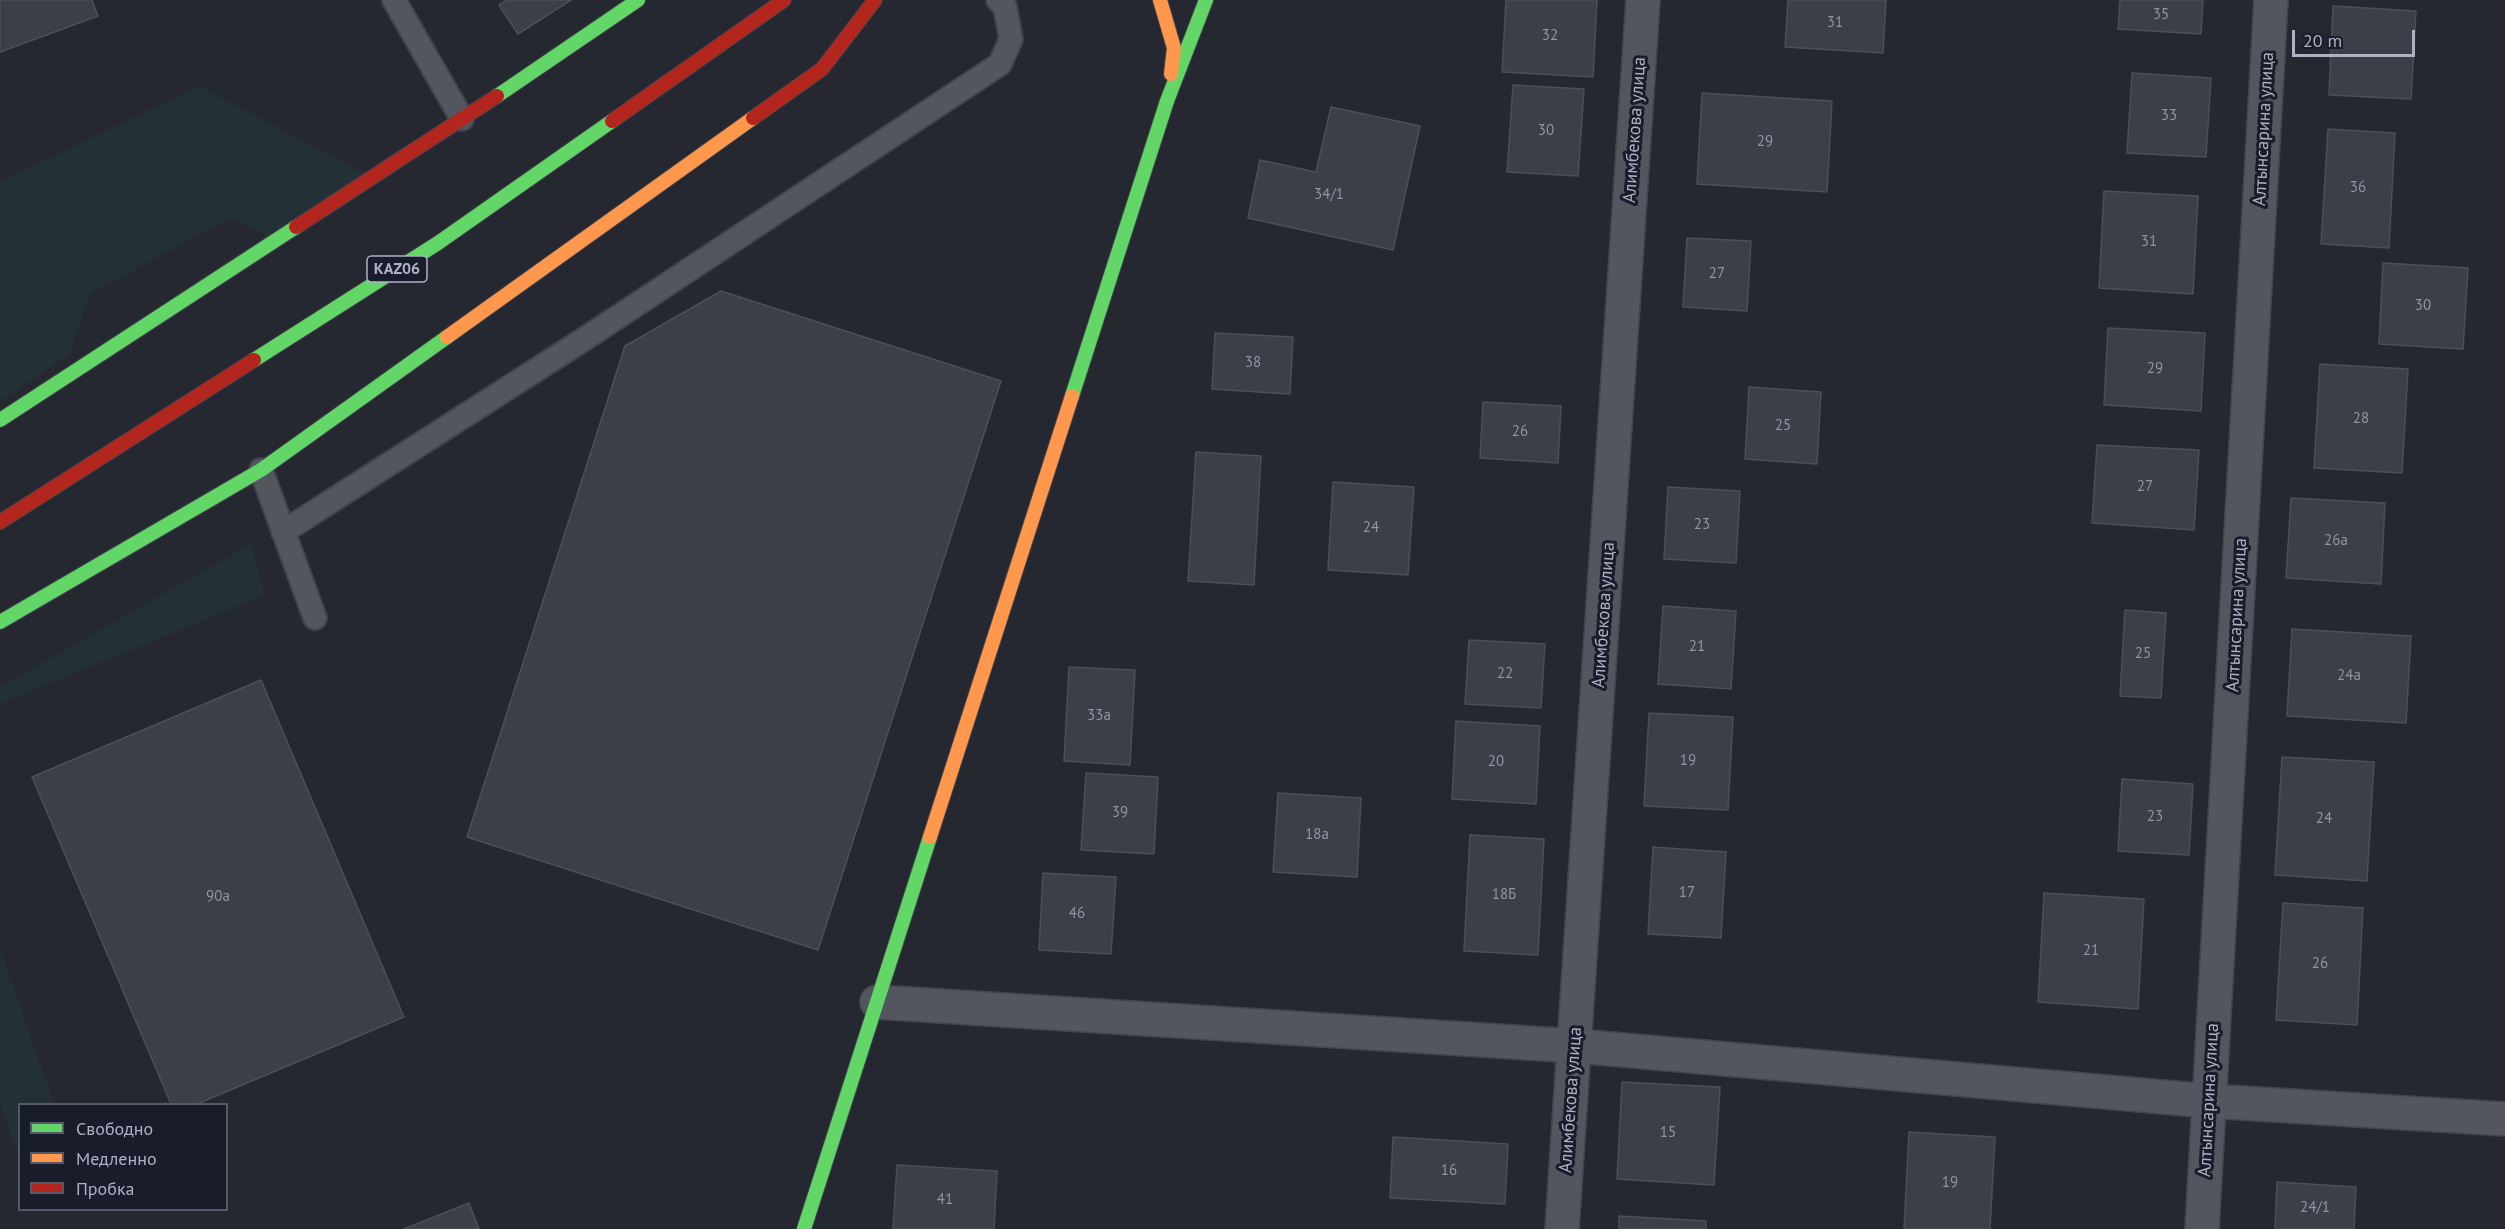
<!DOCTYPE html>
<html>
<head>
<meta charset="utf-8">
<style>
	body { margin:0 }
	#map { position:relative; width:2505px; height:1229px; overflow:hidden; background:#252830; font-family:"PT Sans",sans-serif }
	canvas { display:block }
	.legend { position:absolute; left:18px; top:1103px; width:210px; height:108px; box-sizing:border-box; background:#191c2a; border:2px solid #545867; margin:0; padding:8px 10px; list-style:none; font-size:18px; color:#adb1c3 }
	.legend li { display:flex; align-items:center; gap:12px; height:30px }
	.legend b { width:30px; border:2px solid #545867 }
	.scale { position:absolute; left:2292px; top:30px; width:123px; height:27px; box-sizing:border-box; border:3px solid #adb1c3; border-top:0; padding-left:8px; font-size:18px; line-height:21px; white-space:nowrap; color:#adb1c3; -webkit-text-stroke:4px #191c2a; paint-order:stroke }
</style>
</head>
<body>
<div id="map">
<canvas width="2505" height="1229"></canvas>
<ul class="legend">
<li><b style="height:8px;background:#63d668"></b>Свободно</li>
<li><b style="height:8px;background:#ff974d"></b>Медленно</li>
<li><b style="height:8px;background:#b3261e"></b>Пробка</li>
</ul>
<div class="scale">20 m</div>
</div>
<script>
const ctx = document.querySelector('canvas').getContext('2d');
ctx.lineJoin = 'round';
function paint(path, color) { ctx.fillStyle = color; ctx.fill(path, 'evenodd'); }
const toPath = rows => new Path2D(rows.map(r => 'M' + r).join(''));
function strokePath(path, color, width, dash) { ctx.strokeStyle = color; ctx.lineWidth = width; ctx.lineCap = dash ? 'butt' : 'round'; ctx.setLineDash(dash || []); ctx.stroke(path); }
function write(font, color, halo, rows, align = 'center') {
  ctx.font = font + ' "PT Sans",sans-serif'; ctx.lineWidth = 6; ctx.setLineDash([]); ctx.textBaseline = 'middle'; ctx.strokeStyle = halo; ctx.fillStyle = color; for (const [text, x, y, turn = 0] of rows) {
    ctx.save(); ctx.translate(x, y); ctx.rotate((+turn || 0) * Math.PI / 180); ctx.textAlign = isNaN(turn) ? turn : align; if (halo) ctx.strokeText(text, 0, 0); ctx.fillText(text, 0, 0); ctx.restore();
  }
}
paint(toPath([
	[199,86,375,179,270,237,230,218,90,294,70,354,0,402,0,182],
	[251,544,265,595,0,704,0,687],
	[0,948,54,1104,20,1104,19,1158,0,1104]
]), '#233136');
const building = toPath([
	[0,0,92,0,98,16,0,52,0,0],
	[507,0,571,0,518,34,499,5,507,0],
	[1506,0,1597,0,1593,77,1502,72,1506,0],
	[1788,0,1886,0,1883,53,1785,47,1788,0],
	[2120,0,2203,0,2201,34,2118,29,2120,0],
	[2333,6,2416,11,2411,99,2329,95,2333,6],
	[2132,73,2211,78,2206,157,2127,153,2132,73],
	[1513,85,1584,89,1578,176,1507,172,1513,85],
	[1702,93,1832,101,1827,192,1697,184,1702,93],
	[1331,107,1420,126,1393,250,1248,218,1260,160,1316,172,1331,107],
	[2328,129,2395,133,2389,248,2321,244,2328,129],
	[2104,191,2198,196,2193,294,2099,288,2104,191],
	[1687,238,1751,241,1747,311,1683,307,1687,238],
	[2383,263,2468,268,2463,349,2379,344,2383,263],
	[721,291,1001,381,818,950,467,837,625,346,721,291],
	[2108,328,2205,333,2201,411,2104,405,2108,328],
	[1215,333,1293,337,1290,394,1212,389,1215,333],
	[2320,364,2408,369,2402,473,2314,468,2320,364],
	[1749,387,1821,392,1817,464,1745,459,1749,387],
	[1483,402,1561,406,1558,463,1480,458,1483,402],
	[2097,445,2199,450,2194,530,2092,523,2097,445],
	[1196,452,1261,456,1254,585,1188,581,1196,452],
	[1333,482,1414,487,1408,575,1328,570,1333,482],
	[1668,487,1740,491,1736,563,1664,559,1668,487],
	[2291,498,2385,503,2381,584,2286,578,2291,498],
	[1663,606,1736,611,1731,689,1658,684,1663,606],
	[2125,610,2166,613,2161,698,2120,696,2125,610],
	[2292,629,2411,636,2406,723,2287,716,2292,629],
	[1469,640,1545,644,1541,708,1465,704,1469,640],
	[1069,667,1135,670,1130,765,1064,761,1069,667],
	[261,680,404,1017,197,1104,171,1104,32,777,261,680],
	[1649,713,1733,717,1728,810,1644,806,1649,713],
	[1456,721,1540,726,1536,804,1452,799,1456,721],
	[2282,757,2374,762,2367,881,2275,875,2282,757],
	[1086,773,1158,777,1154,854,1081,850,1086,773],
	[2122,779,2193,784,2189,855,2118,851,2122,779],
	[1278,793,1361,798,1357,877,1273,872,1278,793],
	[1470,835,1544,839,1538,955,1464,951,1470,835],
	[1653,847,1726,852,1721,938,1648,934,1653,847],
	[1043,873,1116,877,1111,954,1039,950,1043,873],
	[2044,893,2144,899,2138,1009,2038,1002,2044,893],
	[2283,903,2363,908,2357,1025,2276,1020,2283,903],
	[1622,1082,1720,1087,1714,1185,1617,1179,1622,1082],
	[1909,1132,1995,1137,1990,1229,1904,1229,1909,1132],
	[1393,1137,1508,1144,1505,1204,1390,1198,1393,1137],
	[897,1165,997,1171,994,1229,893,1229,897,1165],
	[2277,1182,2356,1187,2354,1229,2275,1229,2277,1182],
	[469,1203,479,1229,404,1229,469,1203],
	[1619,1216,1706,1221,1706,1229,1619,1229,1619,1216]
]);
paint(building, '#3c3f47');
strokePath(building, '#4c4f58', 1.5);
const lane = toPath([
	[394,0,462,119],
	[261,470,315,618],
	[283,532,586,338,1000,64,1011,39,1005,7,998,0]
]);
const street = toPath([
	[877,1002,1576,1046,2209,1101,2505,1119],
	[1562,1229,1643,0],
	[2202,1229,2271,0]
]);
const fast = toPath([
	[497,96,638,0],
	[254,360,438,243,612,121],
	[1072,396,1167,101,1206,0],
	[0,420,296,227],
	[0,622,261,470,447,337],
	[804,1229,930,837]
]);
const slow = toPath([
	[1160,0,1174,48,1171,74],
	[447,337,753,118],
	[930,837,1072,396]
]);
const jam = toPath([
	[753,118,822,69,875,0],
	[612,121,784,0],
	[296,227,497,96],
	[0,522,254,360]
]);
strokePath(lane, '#42444b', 26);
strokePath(street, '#42444b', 36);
strokePath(fast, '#41444c', 16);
strokePath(slow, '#41444c', 16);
strokePath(jam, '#41444c', 16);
strokePath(lane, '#54565f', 22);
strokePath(street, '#54565f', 33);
strokePath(fast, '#63d668', 14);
strokePath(slow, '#ff974d', 14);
strokePath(jam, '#b3261e', 14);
write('15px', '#9194a4', null, [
	["35",2161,15],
	["31",1835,23],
	["32",1550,36],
	["33",2169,116],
	["30",1546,131],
	["29",1765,142],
	["36",2358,188],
	["34/1",1329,195],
	["31",2149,242],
	["27",1717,274],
	["30",2423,306],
	["38",1253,363],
	["29",2155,369],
	["28",2361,419],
	["25",1783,426],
	["26",1520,432],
	["27",2145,487],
	["23",1702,525],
	["24",1371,528],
	["26а",2336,541],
	["21",1697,647],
	["25",2143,654],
	["22",1505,674],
	["24а",2349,676],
	["33а",1099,716],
	["19",1688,761],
	["20",1496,762],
	["39",1120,813],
	["23",2155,817],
	["24",2324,819],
	["18а",1317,835],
	["17",1687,893],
	["18Б",1504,895],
	["90а",218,897],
	["46",1077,914],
	["21",2091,951],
	["26",2320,964],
	["15",1668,1133],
	["16",1449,1171],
	["19",1950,1183],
	["41",945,1200],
	["24/1",2315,1208]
]);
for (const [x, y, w] of [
	[397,269,60]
]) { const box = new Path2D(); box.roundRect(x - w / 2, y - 13, w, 26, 4.5); ctx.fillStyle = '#191c2a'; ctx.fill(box); strokePath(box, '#adb1c3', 1.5); }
write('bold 16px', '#adb1c3', null, [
	["KАZ06",397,269]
]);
write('18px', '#adb1c3', '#191c2a', [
	["Алтынсарина улица",2264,129,-87],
	["Алимбекова улица",1635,130,-86],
	["Алимбекова улица",1604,615,-86],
	["Алтынсарина улица",2237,615,-87],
	["Алимбекова улица",1571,1100,-86],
	["Алтынсарина улица",2209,1100,-87]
]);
</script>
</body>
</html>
